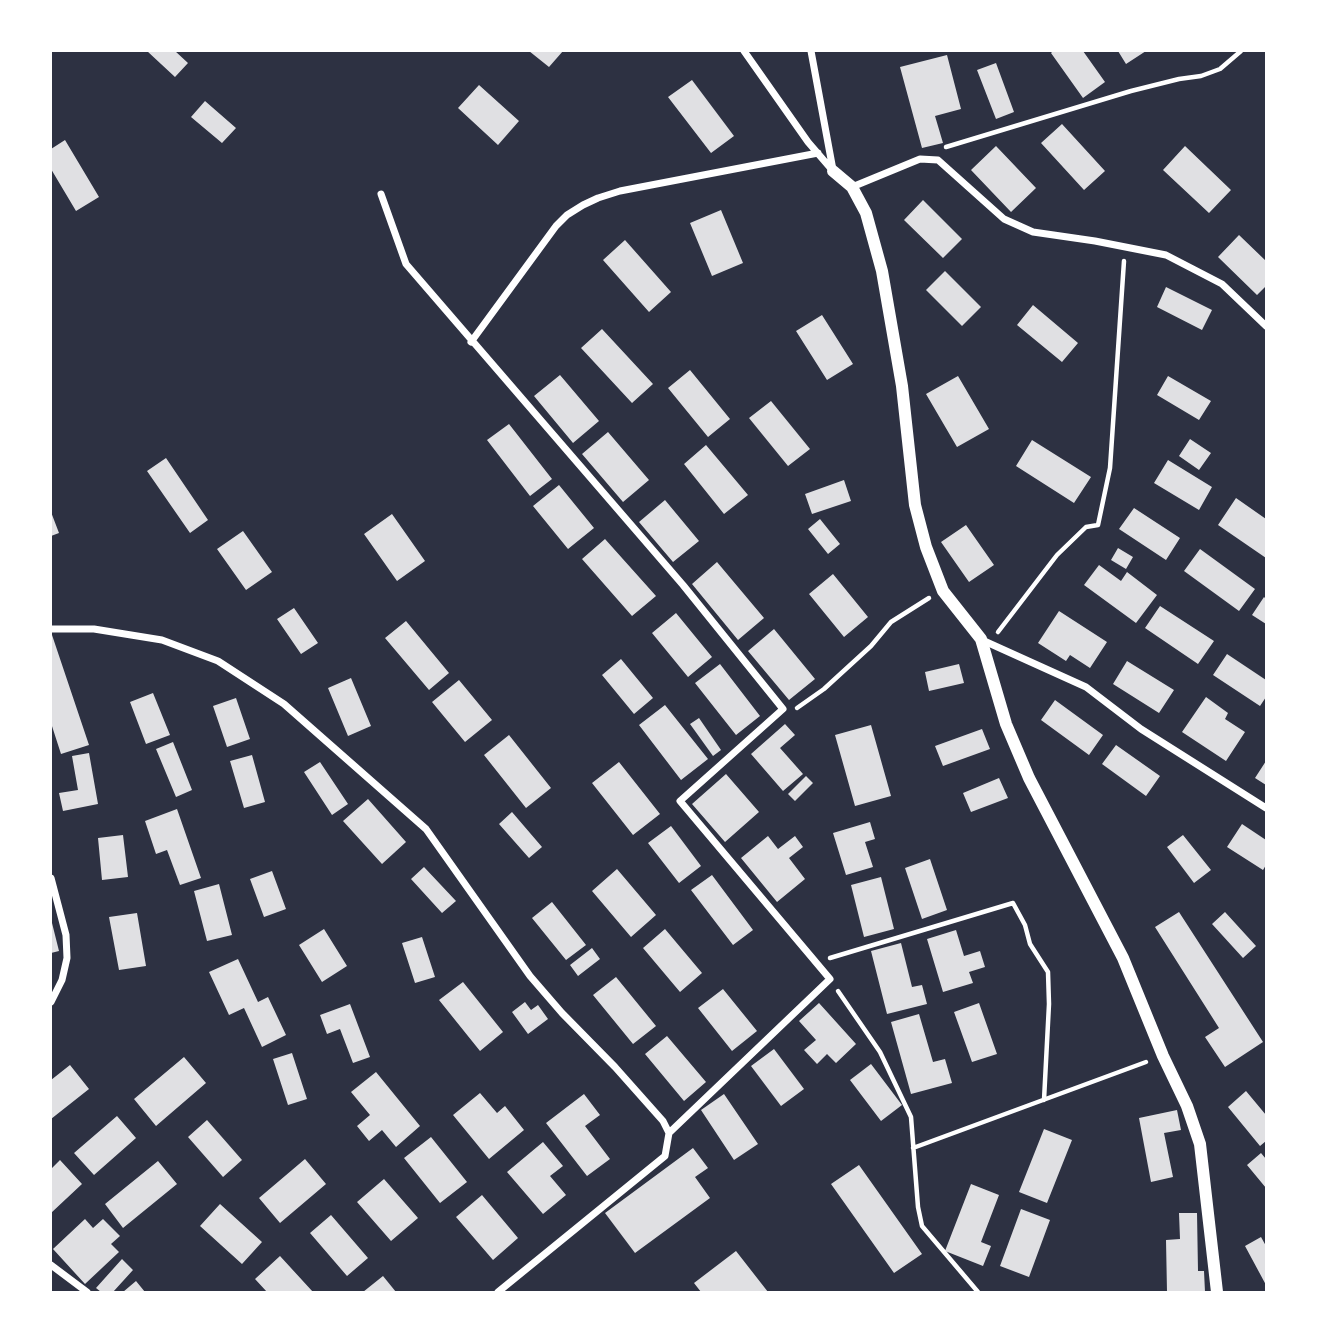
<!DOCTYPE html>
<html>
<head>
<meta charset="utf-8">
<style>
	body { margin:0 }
	#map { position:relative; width:1317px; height:1343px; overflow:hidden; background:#2d3142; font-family:Karla,sans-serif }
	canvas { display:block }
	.frame { position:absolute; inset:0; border:52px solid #fff; pointer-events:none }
</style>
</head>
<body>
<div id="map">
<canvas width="1317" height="1343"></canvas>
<div class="frame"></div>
</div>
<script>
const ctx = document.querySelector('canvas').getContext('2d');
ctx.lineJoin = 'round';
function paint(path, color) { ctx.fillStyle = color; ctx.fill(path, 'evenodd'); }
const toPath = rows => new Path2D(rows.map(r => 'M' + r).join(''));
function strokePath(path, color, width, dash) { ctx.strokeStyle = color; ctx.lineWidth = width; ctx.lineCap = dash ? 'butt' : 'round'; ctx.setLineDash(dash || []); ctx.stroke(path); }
paint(toPath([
	[147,51,175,51,188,63,175,77],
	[529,51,563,51,549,67],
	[1053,51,1083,51,1105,82,1083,98,1051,53],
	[1118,51,1146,51,1126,64],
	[947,55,961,109,935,116,943,143,922,148,900,67],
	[996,63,1014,112,996,119,977,70],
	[692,80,734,136,711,153,668,97],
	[479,85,519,121,498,145,458,108],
	[205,101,236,128,222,143,191,117],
	[1062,124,1105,171,1084,190,1041,143],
	[65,140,99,197,76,211,51,169,51,149],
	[996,146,1036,188,1011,212,971,170],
	[1185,146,1231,190,1209,213,1163,170],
	[923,200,962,239,943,258,904,220],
	[721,210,743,263,712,276,690,223],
	[1239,235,1266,261,1266,286,1257,295,1218,257],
	[625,240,671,292,649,312,603,260],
	[945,271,981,307,962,326,926,290],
	[1166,287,1212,310,1202,330,1157,307],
	[1033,305,1078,343,1062,362,1017,325],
	[822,315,853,364,827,380,796,331],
	[602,329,653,384,632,403,581,348],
	[690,370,730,419,708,437,668,388],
	[560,375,599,421,573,443,534,396],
	[958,376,989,429,957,447,926,394],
	[1168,376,1211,401,1199,420,1157,395],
	[771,401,810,449,788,466,749,418],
	[509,424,552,479,530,496,487,440],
	[608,432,649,480,623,502,582,454],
	[1190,439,1211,453,1199,470,1179,456],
	[1032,440,1091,477,1074,503,1016,466],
	[706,445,748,495,724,514,684,464],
	[166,458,208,520,190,533,147,471],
	[1168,460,1212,487,1199,510,1154,483],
	[844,480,851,501,812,514,805,494],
	[559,485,594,528,568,549,533,506],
	[1236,498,1266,519,1266,558,1218,525],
	[665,500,699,541,673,562,639,522],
	[1134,508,1180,538,1166,560,1119,529],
	[51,512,59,533,51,536],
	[392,514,425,561,397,581,364,534],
	[820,519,840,544,828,554,808,529],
	[966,525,994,565,969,582,941,542],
	[243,531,272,572,246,590,217,549],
	[605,539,656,596,632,616,582,559],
	[1118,548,1133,557,1126,569,1111,560],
	[1200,549,1255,589,1239,611,1184,571],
	[717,562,764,618,738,640,692,584],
	[1099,565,1121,581,1127,572,1157,595,1136,623,1084,585],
	[833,574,868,617,844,637,809,594],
	[1264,597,1266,599,1266,624,1252,615],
	[1160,606,1214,641,1198,664,1145,628],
	[294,608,318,643,301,654,277,619],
	[1059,611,1107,642,1090,668,1070,655,1066,661,1038,643],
	[676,613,712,657,688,677,652,633],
	[406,621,449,673,429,690,385,638],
	[774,629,815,679,789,700,748,651],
	[51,632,89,745,61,754,51,723],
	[1227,654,1266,680,1266,697,1260,706,1213,675],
	[621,659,653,698,634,714,602,675],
	[1127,661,1174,690,1159,713,1113,684],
	[720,664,760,716,736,735,695,683],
	[959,664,964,683,929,691,925,672],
	[351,678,371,726,348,736,328,688],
	[459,680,492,720,465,742,432,702],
	[153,693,170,735,146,744,130,702],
	[1206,697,1228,713,1225,719,1245,732,1226,761,1182,732],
	[236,698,250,739,227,747,213,706],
	[1055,700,1103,735,1089,755,1041,720],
	[665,705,708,759,681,780,639,725],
	[699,718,721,750,713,756,690,724],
	[785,724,795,735,780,748,803,774,783,791,751,754],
	[871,725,891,796,855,806,835,735],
	[982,729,990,749,943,766,935,746],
	[509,735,551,788,526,808,484,755],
	[173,742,192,790,176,797,156,749],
	[1116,745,1160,776,1146,796,1102,764],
	[89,753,98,804,63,811,59,793,78,790,72,756],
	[252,755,265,802,244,808,230,761],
	[1266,761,1266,785,1255,778],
	[320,762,348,804,332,815,304,772],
	[619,762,660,814,633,835,592,783],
	[726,774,759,812,725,842,692,804],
	[806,776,813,783,795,801,788,794],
	[999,778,1008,798,971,812,963,793],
	[368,799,406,842,382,864,343,821],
	[177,809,201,878,180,885,167,850,156,854,145,821],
	[512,812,542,847,529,858,499,824],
	[870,822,875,839,865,842,873,867,846,875,833,833],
	[1242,824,1266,840,1266,865,1263,870,1227,847],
	[671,826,701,866,679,883,648,843],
	[123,835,128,877,102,880,98,838],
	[1183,835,1211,870,1194,883,1167,847],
	[768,836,778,849,795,836,803,847,789,858,805,879,777,902,741,858],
	[930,859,947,910,922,919,905,868],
	[424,867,456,901,442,913,411,879],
	[617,869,656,915,631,937,592,891],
	[272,871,286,909,264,917,250,879],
	[712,875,753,930,733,945,691,890],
	[881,877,894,929,864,937,851,885],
	[219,884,232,935,207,941,194,891],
	[552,902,586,945,566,960,532,918],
	[1179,912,1263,1042,1225,1067,1205,1037,1219,1028,1155,927],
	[1225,912,1256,946,1243,958,1212,924],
	[137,913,146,966,119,970,109,917],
	[51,919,59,951,51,953],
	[324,929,347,966,322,982,299,945],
	[665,929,702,973,680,992,643,948],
	[956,930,964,956,980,951,985,967,969,972,973,983,943,992,927,939],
	[422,937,435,977,415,983,402,943],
	[901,943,912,987,922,985,927,1004,887,1014,871,951],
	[592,948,600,959,578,976,570,965],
	[238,959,258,1002,268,997,286,1035,262,1047,244,1008,229,1015,209,972],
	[616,977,656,1026,633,1044,593,995],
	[463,982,503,1032,480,1051,439,1000],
	[723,989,757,1031,732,1051,698,1008],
	[525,1002,531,1010,538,1005,548,1019,528,1034,512,1012],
	[819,1003,856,1044,836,1063,827,1054,817,1064,804,1050,816,1040,799,1021],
	[979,1003,997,1054,972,1062,954,1012],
	[350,1004,370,1057,353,1063,340,1029,327,1034,320,1015],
	[919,1014,933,1062,945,1059,952,1083,911,1094,891,1022],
	[667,1036,706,1082,684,1101,645,1054],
	[774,1049,804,1089,781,1106,751,1066],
	[292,1053,307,1099,288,1105,273,1059],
	[184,1057,206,1083,156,1126,134,1099],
	[871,1064,902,1105,881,1121,850,1080],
	[70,1065,89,1089,51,1119,51,1080],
	[376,1072,420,1126,396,1147,382,1130,369,1141,357,1126,370,1115,351,1092],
	[1246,1091,1266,1115,1266,1141,1260,1146,1228,1107],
	[480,1093,497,1113,505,1106,524,1130,489,1159,453,1115],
	[584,1094,600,1115,585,1126,610,1159,587,1176,546,1123],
	[724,1094,758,1144,734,1160,701,1110],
	[1177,1110,1181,1130,1164,1133,1173,1177,1151,1182,1139,1118],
	[117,1116,136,1138,94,1175,74,1153],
	[207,1120,242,1160,223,1177,188,1137],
	[1044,1129,1072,1140,1047,1203,1019,1192],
	[431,1137,467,1182,440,1203,404,1158],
	[543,1142,563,1166,550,1176,566,1195,543,1214,507,1172],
	[693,1148,708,1168,695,1177,710,1198,635,1253,605,1213],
	[1261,1153,1266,1159,1266,1188,1247,1165],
	[305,1159,326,1184,280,1223,259,1198],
	[60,1160,82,1184,51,1213,51,1169],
	[158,1161,177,1184,123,1228,105,1204],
	[859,1165,922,1254,894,1273,831,1184],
	[384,1179,418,1218,391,1241,357,1202],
	[971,1184,999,1195,981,1242,991,1246,983,1266,945,1251],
	[482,1195,518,1238,493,1260,456,1217],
	[220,1204,262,1242,242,1264,200,1226],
	[1021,1209,1050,1220,1029,1277,1000,1266],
	[1179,1213,1197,1213,1198,1271,1204,1271,1205,1292,1167,1292,1166,1240,1180,1239],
	[331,1215,368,1258,347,1276,310,1233],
	[85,1219,93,1228,103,1219,120,1236,111,1244,119,1252,85,1284,53,1249],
	[1261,1237,1266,1246,1266,1285,1245,1246],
	[736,1251,768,1292,701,1292,694,1283],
	[280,1256,313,1292,267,1292,255,1279],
	[122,1259,133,1270,113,1292,101,1292,96,1288],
	[383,1276,396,1292,363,1292],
	[136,1281,145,1292,123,1292]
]), '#e0e0e3');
strokePath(toPath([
	[946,147,1131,91,1179,79,1201,76,1220,69,1241,51],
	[998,632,1057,555,1086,527,1098,525,1110,468,1124,261],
	[797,708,824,689,871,646,891,622,929,598],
	[830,958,1013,903,1025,925,1030,944,1048,972,1049,1004,1044,1100],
	[838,991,880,1052,911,1117,918,1207,922,1226,978,1292],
	[913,1148,1146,1062]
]), '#fff', 4.5);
strokePath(toPath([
	[744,51,808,142,833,171],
	[811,51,833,170],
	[852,187,920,159,938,160,1004,219,1033,232,1095,241,1166,255,1222,284,1266,326],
	[381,194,406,264,683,585,783,709,680,801,830,979,669,1133],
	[471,342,556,226,567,215,583,205,598,198,620,191,818,153],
	[51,629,94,629,162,640,218,661,284,704,426,829,530,976,562,1013,615,1067,663,1121,669,1133,665,1156,498,1292],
	[982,640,1086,687,1141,729,1266,808],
	[51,878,66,935,67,958,62,980,51,1002],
	[51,1265,87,1292]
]), '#fff', 7);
strokePath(toPath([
	[833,171,852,187,866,213,882,271,902,386,915,505,926,547,943,591,981,639,1006,724,1029,778,1123,958,1163,1056,1187,1106,1200,1144,1217,1292]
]), '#fff', 12);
</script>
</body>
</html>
